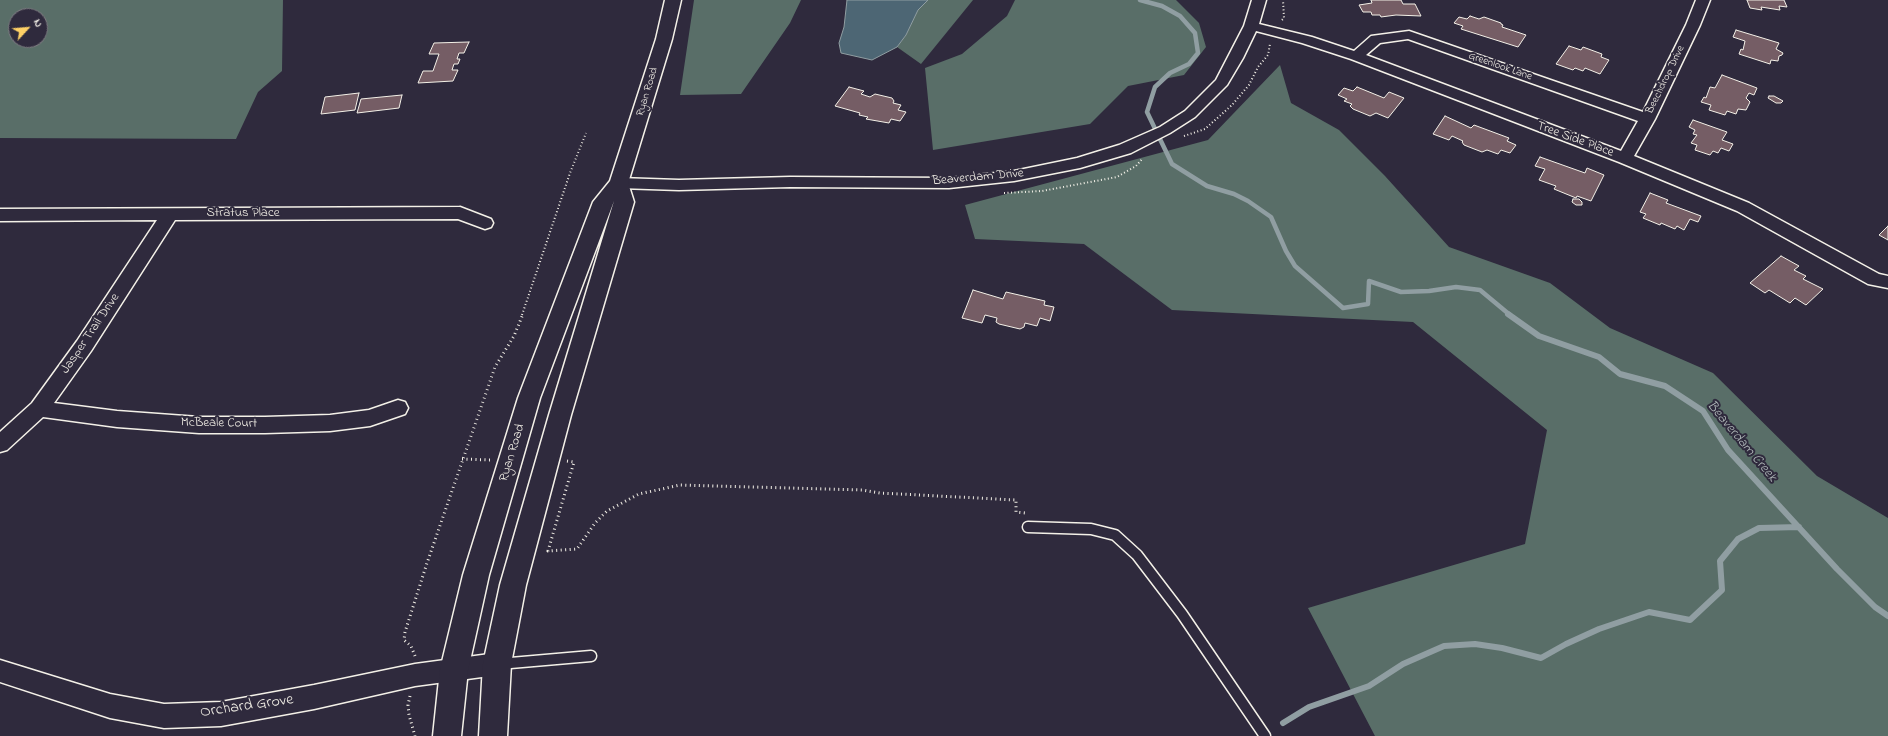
<!DOCTYPE html>
<html>
<head>
<meta charset="utf-8">
<style>
	body { margin:0 }
	#map { position:relative; width:1888px; height:736px; overflow:hidden; background:#2f2a3d; font-family:"Indie Flower",sans-serif }
	canvas { display:block }
	.north { position:absolute; left:8px; top:8px; width:40px; height:40px; box-sizing:border-box; background:#2f2a3d; border:1px solid #7e7a81; border-radius:50%; rotate:64deg; font-size:11px; font-weight:700; line-height:16px; text-align:center; color:#f4f1e8 }
	.north::after { content:''; display:block; margin:auto; width:14px; height:18px; background:#ffd166; clip-path:polygon(50% 0,100% 100%,50% 72%,0 100%) }
</style>
</head>
<body>
<div id="map">
<canvas width="1888" height="736"></canvas>
<div class="north">N</div>
</div>
<script>
const ctx = document.querySelector('canvas').getContext('2d');
ctx.lineJoin = 'round';
function paint(path, color) { ctx.fillStyle = color; ctx.fill(path, 'evenodd'); }
const toPath = rows => new Path2D(rows.map(r => 'M' + r).join(''));
function strokePath(path, color, width, dash) { ctx.strokeStyle = color; ctx.lineWidth = width; ctx.lineCap = dash ? 'butt' : 'round'; ctx.setLineDash(dash || []); ctx.stroke(path); }
function write(font, color, halo, rows, align = 'center') {
  ctx.font = font + ' "Indie Flower",sans-serif'; ctx.lineWidth = 4; ctx.setLineDash([]); ctx.textBaseline = 'middle'; ctx.strokeStyle = halo; ctx.fillStyle = color; for (const [text, x, y, turn = 0] of rows) {
    ctx.save(); ctx.translate(x, y); ctx.rotate((+turn || 0) * Math.PI / 180); ctx.textAlign = isNaN(turn) ? turn : align; if (halo) ctx.strokeText(text, 0, 0); ctx.fillText(text, 0, 0); ctx.restore();
  }
}
paint(toPath([
	[0,0,283,0,282,71,258,92,236,139,0,138],
	[16,16,40,16,40,40,16,40],
	[694,0,801,0,790,23,741,94,680,95],
	[928,0,973,0,921,64,897,47,906,35,918,9],
	[1015,0,1176,0,1199,23,1206,47,1184,75,1128,86,1090,124,933,150,925,68,962,54,1007,16],
	[1280,65,1291,103,1339,130,1385,176,1449,247,1550,283,1610,328,1713,373,1817,476,1888,518,1888,736,1375,736,1308,608,1525,544,1547,430,1413,322,1172,310,1084,244,975,239,965,205,1208,140]
]), '#596e68');
const water = toPath([
	[847,0,928,0,918,10,906,35,897,47,872,60,841,53,839,43,844,27,847,0]
]);
paint(water, '#4d6674');
strokePath(water, '#909ea2', 1);
strokePath(toPath([
	[1140,0,1162,6,1180,16,1195,33,1198,53,1189,64,1170,73,1155,87,1147,112,1172,164,1207,186,1234,194,1248,201,1271,217,1286,251,1295,266,1343,308,1368,304,1369,281,1401,292,1429,291,1456,287,1480,290,1510,315]
]), '#909ea2', 4.5);
strokePath(toPath([
	[1508,314,1539,336,1599,357,1620,374,1665,386,1703,411,1728,450,1837,569,1875,607,1888,616],
	[1283,723,1309,707,1369,686,1403,664,1444,646,1475,644,1502,648,1541,658,1566,644,1599,629,1649,612,1690,620,1722,590,1720,561,1738,539,1759,528,1799,527]
]), '#909ea2', 6);
const building = toPath([
	[1371,0,1401,0,1403,4,1415,4,1421,16,1396,15,1381,17,1380,15,1372,15,1371,12,1363,12,1359,5,1372,3,1371,0],
	[1747,0,1784,0,1787,7,1779,6,1780,10,1761,7,1762,10,1750,8,1747,0],
	[1470,16,1479,19,1484,17,1501,23,1501,24,1503,25,1502,27,1526,35,1518,47,1461,29,1463,26,1454,23,1459,17,1467,19,1470,16],
	[1736,30,1779,43,1776,49,1783,53,1782,55,1779,56,1778,61,1771,60,1770,64,1739,54,1741,49,1743,50,1745,41,1733,37,1736,30],
	[469,42,464,53,459,53,457,59,460,59,458,64,454,64,452,70,458,70,453,81,418,83,423,71,433,71,439,54,429,54,434,43,469,42],
	[1569,46,1581,50,1583,47,1602,54,1601,57,1609,60,1600,74,1585,68,1583,71,1575,68,1573,70,1556,64,1569,46],
	[1722,75,1757,88,1754,95,1749,93,1746,98,1750,102,1746,110,1738,109,1736,114,1727,111,1725,115,1709,110,1711,105,1701,102,1704,97,1706,98,1710,87,1715,88,1722,75],
	[849,87,864,91,861,94,870,97,875,94,892,98,894,101,893,103,901,105,898,110,906,112,900,121,891,119,889,123,866,119,868,117,859,115,860,113,835,106,849,87],
	[1357,87,1384,98,1389,92,1404,98,1388,118,1376,113,1370,116,1353,109,1350,106,1352,104,1344,101,1347,99,1338,95,1344,88,1353,91,1357,87],
	[359,93,355,110,321,114,325,97,359,93],
	[402,95,399,108,357,113,361,99,402,95],
	[1769,96,1774,96,1783,101,1781,103,1776,103,1768,98,1769,96],
	[1445,116,1471,128,1474,125,1509,138,1507,141,1516,145,1510,153,1501,150,1498,154,1487,150,1482,152,1464,145,1462,142,1463,141,1452,136,1449,140,1433,134,1445,116],
	[1693,120,1727,132,1722,140,1733,144,1729,151,1721,148,1718,153,1713,151,1710,155,1695,150,1697,145,1691,143,1697,135,1693,134,1695,130,1689,127,1693,120],
	[1540,157,1585,173,1587,168,1604,175,1591,201,1577,196,1576,198,1554,189,1556,186,1539,180,1545,169,1535,166,1540,157],
	[1650,193,1668,200,1666,203,1701,216,1698,222,1690,219,1684,230,1677,226,1675,229,1661,223,1660,225,1643,218,1646,214,1640,212,1650,193],
	[1573,199,1579,199,1582,202,1582,205,1576,205,1572,202,1573,199],
	[1888,226,1888,240,1879,235,1888,226],
	[1781,256,1799,266,1794,270,1806,276,1803,279,1823,289,1806,305,1795,298,1790,303,1769,290,1765,293,1750,283,1781,256],
	[973,290,1003,299,1006,292,1045,301,1044,305,1054,307,1050,321,1040,318,1037,326,1025,323,1024,327,1020,329,999,324,996,322,997,318,985,315,982,323,962,318,973,290]
]);
paint(building, '#755d65');
strokePath(building, '#f4f1e8', 1);
const service = toPath([
	[1028,527,1091,529,1115,535,1137,555,1182,614,1265,736],
	[499,664,591,656]
]);
const minor = toPath([
	[1252,0,1266,0,1259,24,1312,37,1354,51,1371,36,1409,31,1643,112,1686,25,1696,0,1710,0,1700,25,1655,119,1634,156,1749,203,1879,274,1888,276,1888,288,1868,284,1737,211,1619,162,1351,59,1302,43,1256,31,1243,58,1227,85,1195,117,1170,133,1131,153,1080,168,1014,181,949,188,790,187,679,190,619,188,613,187,611,183,613,179,619,178,679,180,790,177,949,178,1014,171,1077,158,1119,145,1160,127,1185,111,1216,80,1244,26,1252,0],
	[1408,39,1638,121,1621,151,1366,55,1380,43,1408,39],
	[460,207,491,219,493,223,491,227,485,229,458,219,175,220,91,351,54,403,117,411,199,417,265,417,330,415,369,410,398,400,405,402,408,408,405,414,370,426,330,431,265,433,199,433,117,427,43,417,7,450,0,452,0,432,32,403,77,341,157,220,0,221,0,209,460,207],
	[497,653,505,656,509,664,505,672,497,675,415,686,314,709,221,726,164,728,110,718,0,682,0,660,110,694,164,704,221,702,314,685,415,664,497,653]
]);
const secondary = toPath([
	[665,0,681,0,672,39,628,183,634,202,571,415,526,585,511,664,507,736,479,736,483,664,500,585,549,415,614,201,540,398,489,575,468,670,461,736,433,736,440,670,463,575,518,398,593,202,610,181,656,39,665,0]
]);
strokePath(service, '#f4f1e8', 13);
strokePath(minor, '#f4f1e8', 3);
strokePath(secondary, '#f4f1e8', 3);
strokePath(toPath([
	[1282,20,1284,18,1283,0],
	[1184,136,1205,129,1232,105,1249,85,1258,67,1268,55,1270,44],
	[1004,193,1042,191,1117,177,1136,166,1143,158],
	[522,315,570,173,586,133]
]), '#f4f1e8', 2, [1, 2.5]);
strokePath(toPath([
	[462,459,490,460],
	[567,461,574,462,548,551,577,549,595,523,607,511,639,494,680,485,862,490,880,493,1016,500,1016,512,1025,513],
	[415,656,411,646,404,640,405,632,427,563,495,367,514,336,523,314],
	[410,696,408,705,409,715,415,736]
]), '#f4f1e8', 3, [1, 3.5]);
strokePath(service, '#2f2a3d', 10);
paint(minor, '#2f2a3d');
paint(secondary, '#2f2a3d');
write('11px', '#f4f1e8', '#2f2a3d', [
	["Greenlook Lane",1500,67,19],
	["Beechdrop Drive",1666,80,-64],
	["Ryan Road",648,92,-73]
]);
write('13px', '#f4f1e8', '#2f2a3d', [
	["Tree Side Place",1575,140,20],
	["Beaverdam Drive",978,178,-5],
	["Stratus Place",243,214],
	["Jasper Trail Drive",91,334,-56],
	["McBeale Court",219,424,1],
	["Ryan Road",513,453,-73]
]);
write('italic 14px', '#b1b9ba', '#2f2a3d', [
	["Beaverdam Creek",1741,442,50]
]);
write('16px', '#f4f1e8', '#2f2a3d', [
	["Orchard Grove",247,707,-8]
]);
</script>
</body>
</html>
